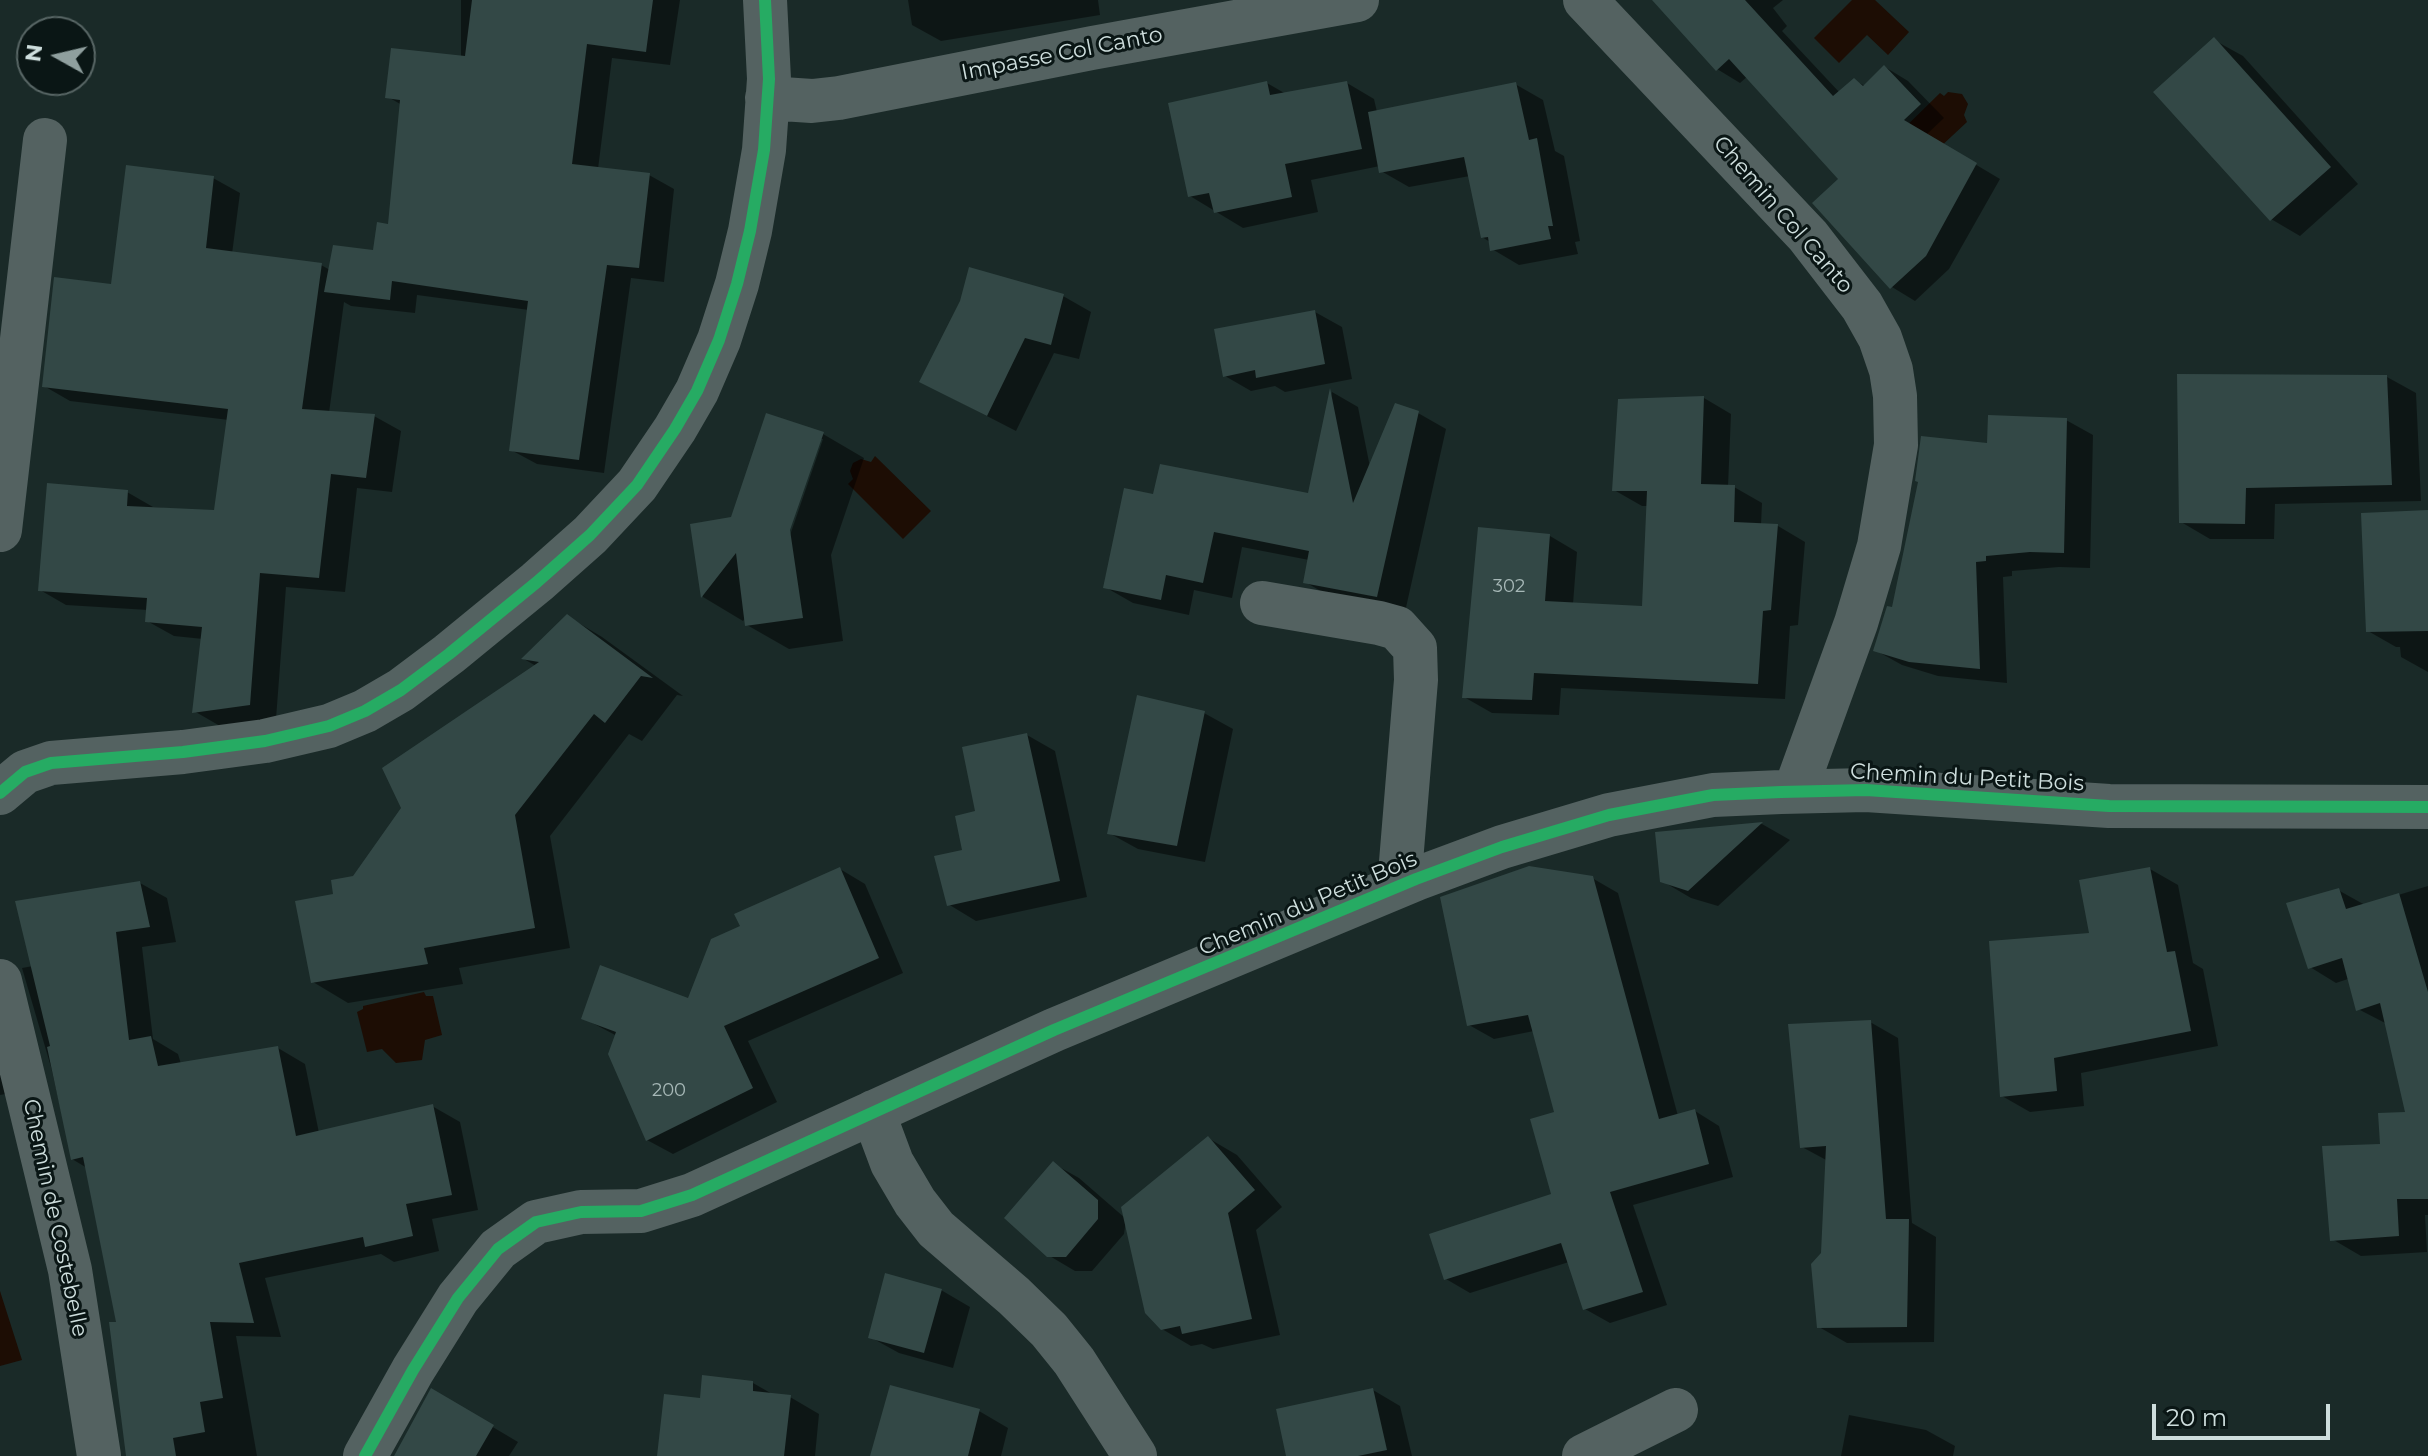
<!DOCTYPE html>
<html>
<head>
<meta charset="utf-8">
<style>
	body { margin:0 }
	#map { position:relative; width:2428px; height:1456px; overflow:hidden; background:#1a2a28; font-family:Montserrat,sans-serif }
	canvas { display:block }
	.north { position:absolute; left:16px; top:16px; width:80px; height:80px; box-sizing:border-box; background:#0a1615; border:2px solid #586665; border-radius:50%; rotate:278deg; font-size:22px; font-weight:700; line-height:32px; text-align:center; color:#cededd }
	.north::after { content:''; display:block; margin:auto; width:28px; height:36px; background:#8f9f9e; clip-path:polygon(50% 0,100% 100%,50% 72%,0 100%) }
	.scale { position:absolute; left:2152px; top:1404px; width:178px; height:36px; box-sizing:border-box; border:4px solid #cededd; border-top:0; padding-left:10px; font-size:24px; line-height:28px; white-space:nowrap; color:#cededd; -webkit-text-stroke:6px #0a1615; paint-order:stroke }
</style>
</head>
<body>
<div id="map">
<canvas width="2428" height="1456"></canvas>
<div class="north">N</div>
<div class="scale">20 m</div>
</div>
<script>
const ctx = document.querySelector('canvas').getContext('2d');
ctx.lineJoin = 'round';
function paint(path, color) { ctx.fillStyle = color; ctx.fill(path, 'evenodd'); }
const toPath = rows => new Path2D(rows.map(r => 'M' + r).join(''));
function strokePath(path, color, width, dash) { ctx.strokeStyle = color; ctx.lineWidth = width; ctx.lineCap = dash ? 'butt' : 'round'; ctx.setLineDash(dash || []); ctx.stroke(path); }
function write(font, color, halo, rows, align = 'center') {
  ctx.font = font + ' Montserrat,sans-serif'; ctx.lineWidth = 6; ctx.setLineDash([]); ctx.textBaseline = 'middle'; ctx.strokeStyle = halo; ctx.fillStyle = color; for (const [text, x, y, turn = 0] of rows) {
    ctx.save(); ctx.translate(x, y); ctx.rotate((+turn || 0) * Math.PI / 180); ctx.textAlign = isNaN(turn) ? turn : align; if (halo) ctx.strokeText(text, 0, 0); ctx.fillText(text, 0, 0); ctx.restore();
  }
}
paint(toPath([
	[1852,0,1875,0,1909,32,1888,55,1867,35,1839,63,1814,38],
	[1948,92,1962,94,1968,104,1964,115,1967,122,1908,177,1883,149,1940,93,1944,96],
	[875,456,931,511,903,539,848,484,853,479,850,471,853,463,861,459,871,462],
	[424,992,426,996,433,996,442,1035,425,1040,422,1060,396,1063,382,1049,367,1052,357,1012,363,1009,363,1006],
	[0,1291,22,1360,0,1366]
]), '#1d0d04');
paint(toPath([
	[461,0,680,0,670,65,612,58,598,169,649,175,674,189,664,282,631,278,604,473,537,464,511,450,529,310,417,295,415,313,351,306,344,302,329,413,374,416,401,431,392,492,357,488,345,592,286,587,276,719,220,726,194,711,203,639,174,636,147,621,148,610,66,605,40,590,127,492,153,507,216,513,229,420,70,401,44,386,113,286,213,178,240,193,232,254,321,265,330,270,375,252,390,226,402,105,388,97,461,57],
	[908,0,1098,0,1100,15,941,41,912,25],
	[1655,0,1783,0,1773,8,1787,26,1782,31,1840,93,1854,80,1865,86,1885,67,1908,81,1944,118,1926,135,2000,179,1949,269,1915,301,1892,287,1840,179,1748,76,1740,83,1717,69],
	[2214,40,2243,56,2358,184,2300,236,2271,219],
	[1267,83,1286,94,1347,83,1374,99,1377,112,1515,84,1543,100,1555,151,1564,156,1580,241,1575,242,1578,254,1519,265,1492,249,1490,242,1482,237,1470,176,1409,187,1381,171,1380,166,1311,180,1318,212,1243,228,1190,196],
	[1063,296,1091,312,1079,359,1054,353,1016,431,950,397],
	[1315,312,1342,327,1352,379,1285,392,1275,386,1251,391,1225,376],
	[2387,377,2416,393,2421,501,2275,504,2274,539,2210,539,2181,522],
	[1332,392,1358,407,1370,467,1418,413,1446,429,1405,612,1333,598,1305,582,1309,560,1242,547,1232,598,1194,590,1189,615,1133,603,1105,587,1154,496,1310,495],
	[1704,398,1731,414,1728,487,1734,487,1762,503,1761,525,1778,526,1805,542,1798,625,1790,626,1785,699,1561,688,1559,715,1492,713,1464,697,1550,536,1577,552,1573,604,1644,609,1648,506,1642,506,1614,490],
	[2066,420,2093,435,2090,568,2059,567,2012,571,2012,576,2003,577,2007,683,1938,676,1902,665,1875,650,1893,610,1989,445],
	[823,434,864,458,831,555,843,641,789,649,747,625,746,617,743,621,703,597,692,525,732,519],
	[819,439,823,439,788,541,784,539],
	[2428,512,2428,672,2401,657,2400,647,2396,647,2368,631],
	[567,616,602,637,683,696,677,695,642,741,629,734,550,836,570,948,459,968,463,984,348,1003,313,982,335,896,354,878,536,666,524,659],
	[1204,713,1233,729,1205,862,1138,849,1109,833],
	[1027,735,1055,751,1087,897,976,921,948,904,977,813],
	[1762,824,1790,840,1718,906,1691,898,1662,881,1657,833],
	[840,869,865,884,903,973,748,1041,777,1102,673,1154,647,1140,617,1036,583,1018,689,1000,743,927],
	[2150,869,2178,885,2193,963,2203,969,2218,1046,2081,1073,2084,1106,2030,1112,2002,1096,2092,935],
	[1592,878,1618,893,1678,1116,1695,1111,1719,1126,1733,1177,1633,1205,1667,1305,1610,1323,1585,1309,1569,1262,1470,1293,1446,1279,1554,1195,1557,1114,1534,1031,1494,1039,1469,1025],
	[140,883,167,898,176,942,142,947,153,1039,178,1054,181,1064,278,1048,305,1064,319,1133,432,1106,460,1122,478,1210,432,1219,439,1251,394,1262,381,1254,265,1278,281,1337,236,1336,257,1456,129,1456,119,1324,87,1168,72,1159,51,1067,22,968,33,966],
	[2428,886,2428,1056,2387,1024,2358,1009,2348,979,2336,983,2310,967,2338,890,2365,905],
	[0,993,22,1091,0,1095],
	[1870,1022,1898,1038,1912,1223,1936,1237,1934,1342,1847,1343,1819,1327,1828,1161,1802,1147],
	[2428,1113,2428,1215,2425,1215,2427,1252,2361,1256,2332,1239,2382,1146],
	[1208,1138,1237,1155,1282,1207,1256,1230,1280,1335,1213,1349,1202,1344,1191,1346,1162,1329,1126,1220,1124,1234,1092,1271,1075,1271,1048,1255,1054,1164,1079,1178,1125,1218],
	[941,1290,970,1307,953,1368,899,1353,870,1337],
	[753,1383,774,1395,790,1397,819,1414,815,1456,659,1456,702,1401],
	[1373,1390,1400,1406,1412,1456,1288,1456],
	[432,1391,518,1442,509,1456,396,1456],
	[979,1411,1008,1428,1001,1456,872,1456],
	[1849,1415,1926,1430,1955,1446,1953,1456,1841,1456]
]), '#0007');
paint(toPath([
	[472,0,653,0,646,52,587,44,572,164,650,173,639,268,607,265,579,460,509,451,528,301,392,281,390,300,324,292,333,245,373,250,377,222,388,224,400,100,385,98,391,48,465,56],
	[1652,0,1745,0,1833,96,1854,78,1863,86,1884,65,1921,104,1904,120,1977,163,1926,256,1890,289,1812,203,1838,179,1729,59,1716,71],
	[2214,37,2331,167,2270,221,2153,92],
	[1267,81,1270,95,1347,81,1362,149,1285,164,1292,197,1214,213,1209,193,1188,197,1168,103],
	[1516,82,1529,140,1537,138,1553,226,1548,226,1551,239,1490,251,1488,237,1481,238,1464,157,1379,173,1368,112],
	[126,165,214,176,206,248,322,263,302,409,375,414,366,478,331,474,319,578,260,573,250,705,192,713,202,627,145,622,147,598,38,591,47,483,128,490,127,506,214,510,228,409,42,387,54,277,111,284],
	[969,267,1064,294,1051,345,1025,338,987,416,919,382,960,301],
	[1315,310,1325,364,1256,378,1255,370,1223,377,1214,329],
	[2177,374,2387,375,2392,485,2246,488,2245,524,2179,523],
	[1330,388,1353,503,1395,403,1419,411,1377,597,1303,583,1309,551,1214,532,1203,583,1166,575,1161,600,1103,588,1124,488,1153,494,1160,464,1308,493],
	[1704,396,1701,484,1735,485,1734,522,1778,524,1771,610,1763,611,1758,684,1534,673,1532,700,1462,698,1478,527,1550,534,1545,601,1642,606,1647,491,1612,491,1618,399],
	[766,413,824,432,790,530,803,618,745,626,736,553,701,598,690,524,731,517],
	[1988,415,2067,418,2064,553,2030,552,1986,556,1986,561,1976,562,1980,669,1909,662,1873,651,1887,606,1892,607,1918,482,1915,481,1921,436,1987,443],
	[2428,510,2428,631,2366,632,2361,513],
	[567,614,653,678,641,676,605,723,594,714,515,815,535,928,424,948,428,964,311,983,295,901,333,894,331,880,353,876,401,808,382,768,539,662,521,659],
	[1137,695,1205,711,1177,846,1107,834],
	[1027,733,1060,881,947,906,934,856,962,850,955,816,975,811,962,747],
	[1763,822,1688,891,1660,882,1655,832],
	[1529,866,1593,876,1659,1119,1695,1109,1709,1164,1610,1192,1643,1292,1583,1310,1561,1243,1444,1280,1429,1234,1551,1194,1530,1119,1554,1112,1528,1015,1467,1026,1440,897],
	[840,867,879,958,724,1026,753,1088,646,1141,608,1054,616,1032,581,1019,600,965,688,998,711,939,740,926,734,914],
	[2150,867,2167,952,2175,951,2191,1031,2054,1058,2057,1091,2000,1097,1989,941,2089,933,2079,880],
	[140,881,150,927,116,932,129,1040,151,1036,158,1066,278,1046,296,1136,433,1104,452,1195,406,1204,413,1236,365,1247,363,1237,239,1263,254,1323,210,1322,223,1398,200,1402,205,1432,173,1438,176,1456,126,1456,109,1322,116,1322,83,1157,71,1160,47,1047,50,1046,15,901],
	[2339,888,2346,909,2399,893,2428,992,2428,1199,2397,1199,2399,1236,2330,1241,2322,1146,2380,1144,2378,1113,2405,1112,2380,1003,2356,1011,2342,958,2308,969,2286,903],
	[1871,1020,1886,1219,1909,1219,1907,1327,1817,1328,1811,1264,1821,1253,1826,1146,1800,1148,1788,1024],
	[1208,1136,1255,1190,1228,1213,1252,1319,1182,1334,1180,1326,1161,1330,1145,1313,1121,1207],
	[1053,1161,1098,1200,1098,1219,1066,1257,1047,1257,1004,1218],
	[885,1273,942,1289,924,1353,868,1338],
	[702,1375,753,1381,753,1391,791,1395,784,1456,657,1456,664,1394,700,1398],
	[890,1385,980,1409,968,1456,870,1456],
	[431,1388,494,1425,476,1456,394,1456],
	[1373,1388,1387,1450,1358,1456,1286,1456,1276,1409]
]), '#334846');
strokePath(toPath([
	[1585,0,1808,236,1862,306,1880,338,1891,370,1895,396,1896,445,1879,546,1856,623,1795,791],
	[767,98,812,101,839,98,1092,48,1357,0],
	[0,530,45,140],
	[1262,603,1379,623,1397,628,1415,648,1416,680,1399,886],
	[0,793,25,772,51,763,183,752,265,741,329,726,365,711,401,690,449,654,537,582,590,535,637,485,675,429,697,391,719,340,737,284,750,231,764,150,769,79,765,0],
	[0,981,70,1270,99,1456],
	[873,1112,892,1163,915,1202,936,1229,1014,1296,1049,1330,1074,1361,1135,1456],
	[365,1456,413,1370,458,1298,498,1249,536,1222,581,1212,641,1211,692,1195,1054,1030,1416,879,1502,847,1609,815,1713,795,1781,792,1866,790,2109,806,2428,807],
	[1584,1456,1676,1410]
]), '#546261', 44);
strokePath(toPath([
	[0,793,25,772,51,763,183,752,265,741,329,726,365,711,401,690,449,654,537,582,590,535,637,485,675,429,697,391,719,340,737,284,750,231,764,150,769,79,765,0],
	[365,1456,413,1370,458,1298,498,1249,536,1222,581,1212,641,1211,692,1195,1054,1030,1416,879,1502,847,1609,815,1713,795,1781,792,1866,790,2109,806,2428,807]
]), '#26ab63', 12);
write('18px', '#a7b8b7', null, [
	["302",1509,587],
	["200",669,1091]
]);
write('22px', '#cededd', '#0a1615', [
	["Impasse Col Canto",1062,54,-11],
	["Chemin Col Canto",1783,215,49],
	["Chemin du Petit Bois",1967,778,3],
	["Chemin du Petit Bois",1308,904,-23],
	["Chemin de Costebelle",55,1218,78]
]);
</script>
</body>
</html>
